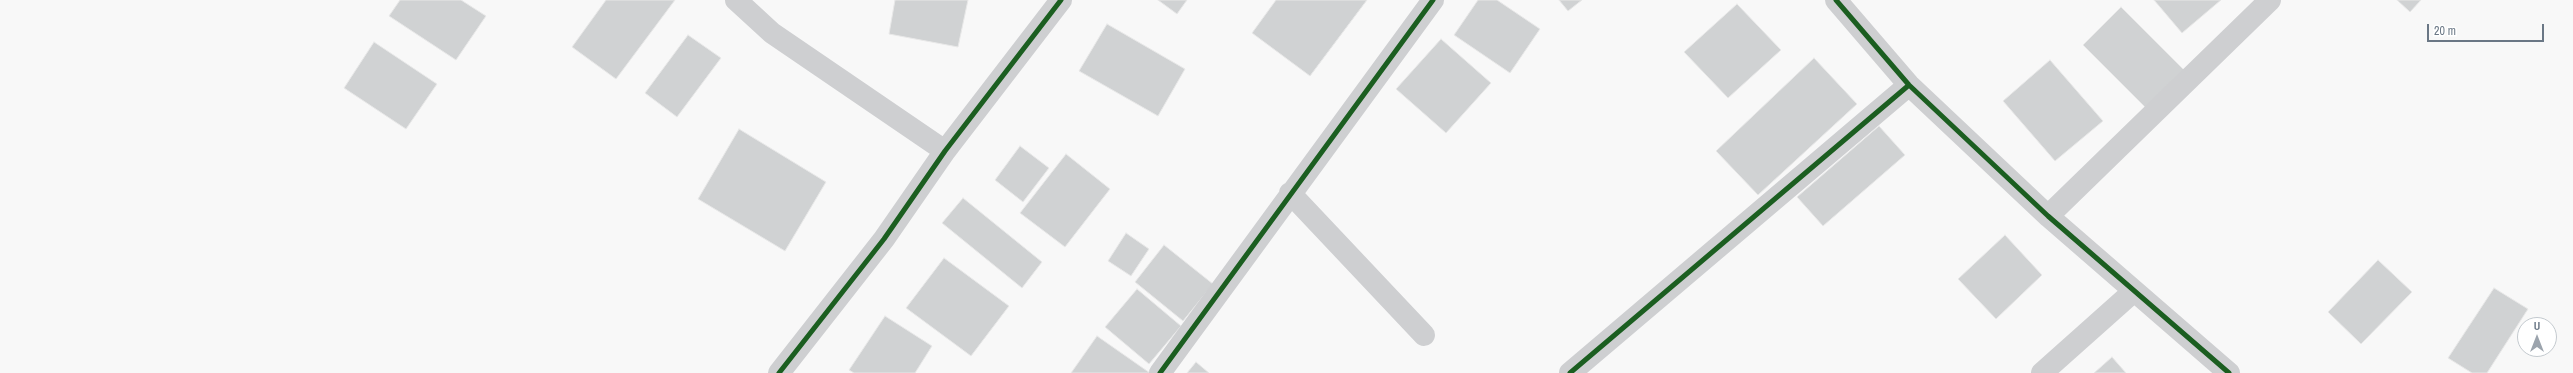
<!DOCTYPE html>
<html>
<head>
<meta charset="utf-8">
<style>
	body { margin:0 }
	#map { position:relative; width:2573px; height:373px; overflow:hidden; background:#f8f8f8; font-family:"Archivo Narrow",sans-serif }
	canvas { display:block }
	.north { position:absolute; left:2517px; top:317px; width:40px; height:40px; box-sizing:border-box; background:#fff; border:1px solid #c3c9ce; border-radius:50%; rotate:0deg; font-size:11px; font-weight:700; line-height:16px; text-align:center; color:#6a7785 }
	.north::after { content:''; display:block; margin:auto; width:14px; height:18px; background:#9ca4ad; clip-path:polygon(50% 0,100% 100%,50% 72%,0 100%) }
	.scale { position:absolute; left:2427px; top:24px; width:117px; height:18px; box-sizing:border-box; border:2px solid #6a7785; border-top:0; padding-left:5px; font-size:12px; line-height:14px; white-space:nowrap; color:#6a7785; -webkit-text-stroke:3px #fff; paint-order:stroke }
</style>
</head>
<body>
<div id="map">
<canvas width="2573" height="373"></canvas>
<div class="north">U</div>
<div class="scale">20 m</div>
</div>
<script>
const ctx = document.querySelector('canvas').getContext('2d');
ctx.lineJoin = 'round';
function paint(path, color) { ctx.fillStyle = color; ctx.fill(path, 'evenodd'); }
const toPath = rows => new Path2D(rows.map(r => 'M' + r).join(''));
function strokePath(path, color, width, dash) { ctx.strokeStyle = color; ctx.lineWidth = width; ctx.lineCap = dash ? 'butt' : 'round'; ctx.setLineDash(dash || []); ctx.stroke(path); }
const building = toPath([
	[400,0,461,0,486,16,456,60,389,16,400,0],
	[606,0,675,0,616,79,572,47,606,0],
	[895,0,968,0,958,47,889,34,895,0],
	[1158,0,1187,0,1177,14,1158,0],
	[1276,0,1367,0,1310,76,1252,33,1276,0],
	[1478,0,1497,0,1540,29,1510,73,1454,35,1478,0],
	[1559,0,1582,0,1568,11,1559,0],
	[2154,0,2221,0,2182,33,2154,0],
	[2397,0,2421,0,2410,12,2397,0],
	[1737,4,1781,50,1728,98,1684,52,1737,4],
	[2121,7,2184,70,2146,108,2083,45,2121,7],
	[1107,24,1185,69,1158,116,1079,71,1107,24],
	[688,35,721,58,677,117,645,93,688,35],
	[1441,39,1491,83,1446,133,1396,89,1441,39],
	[374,42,437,84,406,129,344,88,374,42],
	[1814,58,1857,104,1758,195,1716,151,1814,58],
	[2050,60,2103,121,2055,161,2003,101,2050,60],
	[1879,126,1905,155,1823,226,1797,197,1879,126],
	[739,129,826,182,785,251,698,199,739,129],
	[1020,146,1049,168,1023,202,995,180,1020,146],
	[1066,154,1110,189,1065,247,1020,213,1066,154],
	[963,198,1042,262,1022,288,942,223,963,198],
	[1126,233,1149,249,1131,276,1108,261,1126,233],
	[2005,235,2042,275,1996,319,1958,279,2005,235],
	[1164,245,1213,284,1183,321,1135,282,1164,245],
	[944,258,1009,306,971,356,906,308,944,258],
	[2378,260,2412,292,2361,344,2328,312,2378,260],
	[2494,288,2528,309,2487,373,2472,373,2448,358,2494,288],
	[1137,289,1181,326,1149,364,1105,327,1137,289],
	[885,316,932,346,915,373,854,373,849,370,885,316],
	[1097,336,1150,373,1071,373,1097,336],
	[2112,357,2126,373,2094,373,2112,357],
	[1196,362,1209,373,1187,373,1196,362]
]);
paint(building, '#d0d2d3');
strokePath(building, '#e8e8e8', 1);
strokePath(toPath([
	[736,0,772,33,945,151],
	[1836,0,1909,85,2048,216,2229,373],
	[1290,193,1424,335],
	[2048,216,2270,0],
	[779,373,884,239,945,151,1061,0],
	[1160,373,1433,0],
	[1570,373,1909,85],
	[2042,373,2134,291]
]), '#cecfd1', 22);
strokePath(toPath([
	[1836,0,1909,85,2048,216,2229,373],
	[779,373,884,239,945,151,1061,0],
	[1160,373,1433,0],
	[1570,373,1909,85]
]), '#1b5e20', 5);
</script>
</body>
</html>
